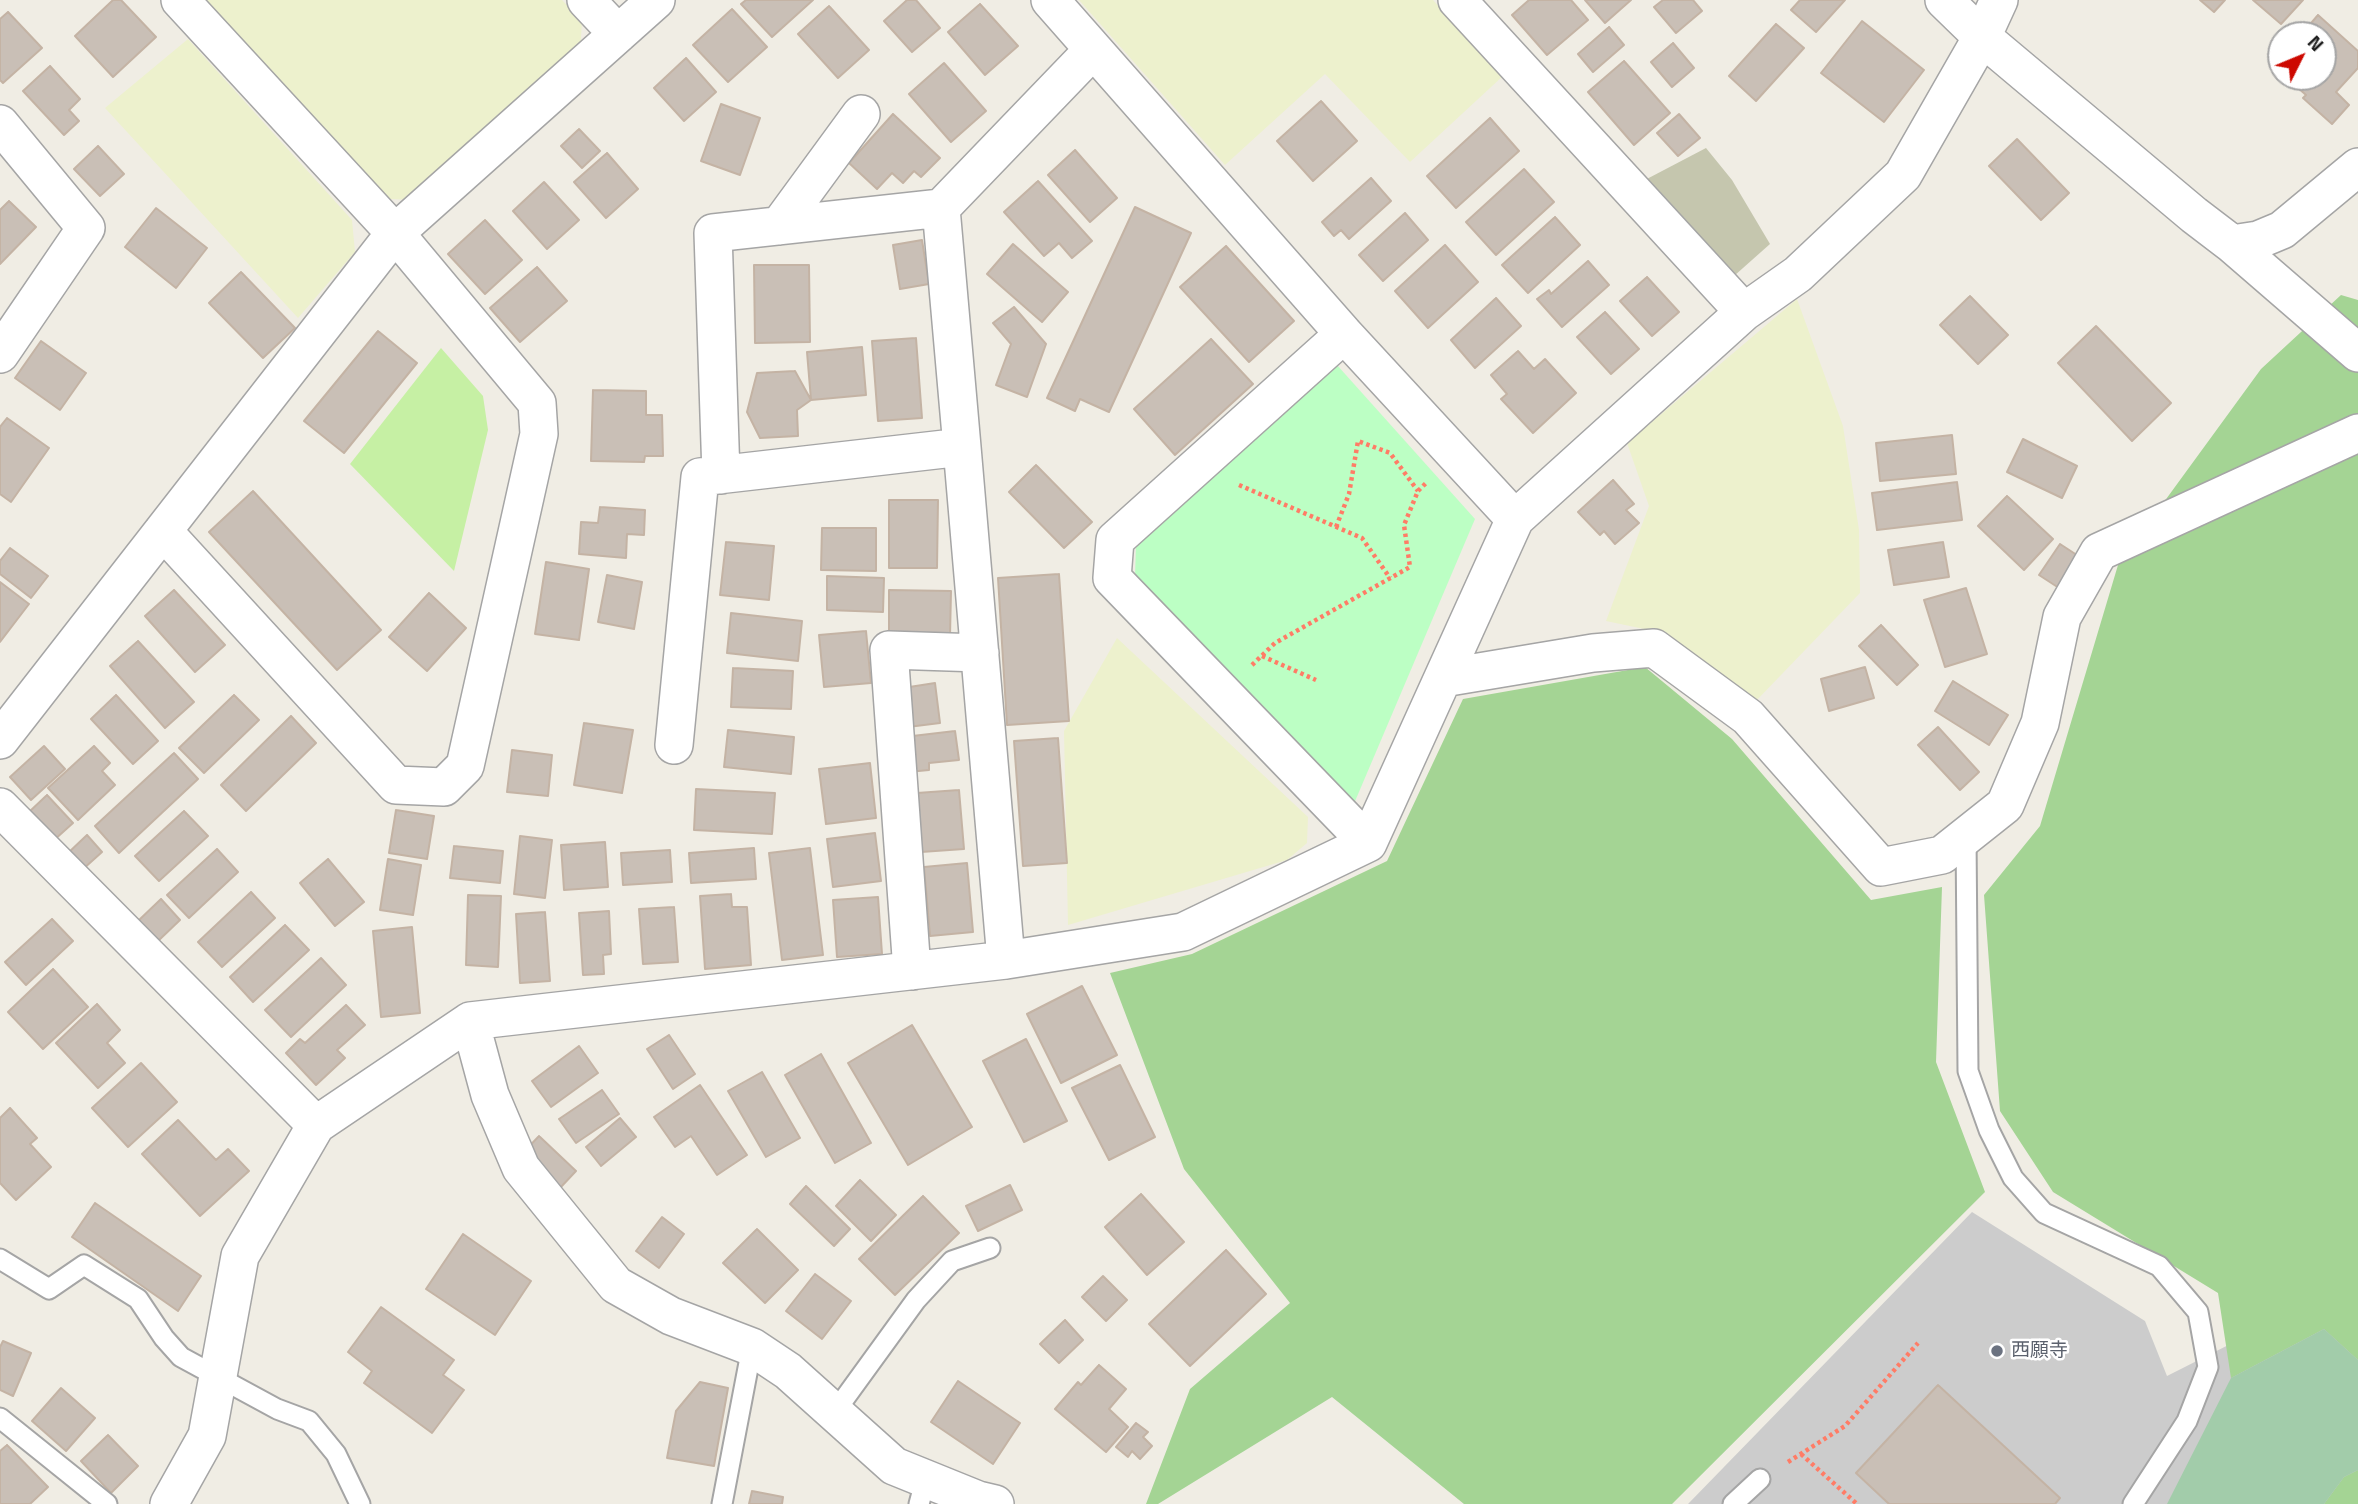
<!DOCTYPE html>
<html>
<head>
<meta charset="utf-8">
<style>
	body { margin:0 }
	#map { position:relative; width:2358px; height:1504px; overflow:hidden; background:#f0ede4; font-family:"Titillium Web",sans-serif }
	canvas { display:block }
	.north { position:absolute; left:2267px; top:21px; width:70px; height:70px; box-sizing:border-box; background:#fff; border:2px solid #a5a5a5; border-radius:50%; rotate:47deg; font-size:19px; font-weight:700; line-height:28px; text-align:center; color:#1e1e1e }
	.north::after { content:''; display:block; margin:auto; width:24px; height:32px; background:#cd0900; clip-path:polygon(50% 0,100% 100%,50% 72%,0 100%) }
</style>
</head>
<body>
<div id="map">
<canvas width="2358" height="1504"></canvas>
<div class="north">N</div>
</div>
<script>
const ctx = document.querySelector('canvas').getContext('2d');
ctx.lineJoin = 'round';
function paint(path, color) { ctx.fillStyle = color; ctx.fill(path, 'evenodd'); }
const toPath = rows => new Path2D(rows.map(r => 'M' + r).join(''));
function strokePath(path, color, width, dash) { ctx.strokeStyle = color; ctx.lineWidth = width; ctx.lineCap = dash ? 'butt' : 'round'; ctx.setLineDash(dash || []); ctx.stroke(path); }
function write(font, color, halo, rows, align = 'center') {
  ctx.font = font + ' "Titillium Web","Noto Sans JP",sans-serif'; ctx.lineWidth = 5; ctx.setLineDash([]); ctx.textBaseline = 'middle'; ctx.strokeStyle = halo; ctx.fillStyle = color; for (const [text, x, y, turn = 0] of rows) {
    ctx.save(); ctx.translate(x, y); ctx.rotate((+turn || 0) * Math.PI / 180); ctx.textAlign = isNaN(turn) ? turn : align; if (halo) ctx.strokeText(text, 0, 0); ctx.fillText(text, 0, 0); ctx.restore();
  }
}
paint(toPath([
	[1972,1212,2145,1321,2167,1376,2266,1326,2358,1313,2358,1504,1688,1504]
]), '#ccc');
paint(toPath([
	[1706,148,1732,180,1770,244,1734,276,1643,181]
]), '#c5c6ae');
paint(toPath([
	[205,0,562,0,582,21,580,55,418,200,388,199],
	[1079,0,1433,0,1503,76,1410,162,1325,74,1225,165],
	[188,39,352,220,355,252,298,318,105,108],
	[1797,299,1843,426,1859,530,1860,593,1755,702,1668,634,1606,621,1649,506,1627,443],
	[1117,638,1308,817,1307,843,1287,860,1068,925,1064,731]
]), '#edf1cd');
paint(toPath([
	[441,348,483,396,488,430,454,571,350,464]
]), '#c6f0a4');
paint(toPath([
	[2341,295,2358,300,2358,1360,2324,1329,2231,1378,2218,1293,2053,1192,2000,1111,1984,895,2040,826,2118,565,2261,369],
	[1645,667,1732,739,1871,900,1942,887,1936,1062,1985,1192,1672,1504,1464,1504,1332,1397,1158,1504,1146,1504,1190,1389,1290,1303,1184,1169,1110,973,1192,954,1387,861,1463,699],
	[2358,1470,2358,1504,2324,1504,2344,1477]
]), '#a4d494');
paint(toPath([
	[2324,1329,2358,1360,2358,1470,2344,1477,2324,1504,2167,1504,2231,1378]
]), '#a2ccaa');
paint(toPath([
	[1337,365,1475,519,1353,806,1135,576,1136,544]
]), '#bcffc4');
const building = toPath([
	[113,0,121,0,156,37,113,77,75,36,113,0],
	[746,0,813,0,772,37,741,4,746,0],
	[907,0,916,0,940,28,912,52,884,21,907,0],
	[1529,0,1571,0,1588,20,1547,55,1512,15,1529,0],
	[1585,0,1631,0,1605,23,1585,0],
	[1663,0,1693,0,1702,11,1676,33,1654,7,1663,0],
	[1800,0,1845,0,1816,32,1791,10,1800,0],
	[2200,0,2225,0,2214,12,2200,0],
	[2253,0,2303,0,2281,24,2253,0],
	[980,4,1018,46,985,75,948,32,980,4],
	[829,6,869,50,838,78,798,34,829,6],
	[732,9,767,47,728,82,693,45,732,9],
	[8,12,42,48,3,83,0,80,0,19,8,12],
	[2318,15,2358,51,2358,68,2336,92,2349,105,2332,124,2303,98,2306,95,2286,77,2323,77,2323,35,2301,35,2318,15],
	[1862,21,1924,70,1884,122,1821,73,1862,21],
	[1776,24,1804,48,1756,101,1729,76,1776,24],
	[1609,27,1624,45,1593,72,1578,54,1609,27],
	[1673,43,1694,68,1672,87,1651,62,1673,43],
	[686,58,716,92,684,121,654,88,686,58],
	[1624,61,1670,113,1634,145,1588,92,1624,61],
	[944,63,986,111,951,142,909,94,944,63],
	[50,66,80,99,69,110,79,121,64,135,23,91,50,66],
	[1321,101,1357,141,1313,181,1277,141,1321,101],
	[721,104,760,118,740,175,701,161,721,104],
	[893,114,940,158,921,177,914,171,903,183,892,173,877,189,849,163,893,114],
	[1679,114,1700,138,1678,156,1657,133,1679,114],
	[1490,118,1519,151,1456,208,1427,176,1490,118],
	[579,129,600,151,582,168,561,146,579,129],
	[2017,139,2069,193,2041,220,1989,166,2017,139],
	[98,146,124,174,100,196,74,169,98,146],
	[1075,150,1117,198,1090,222,1048,175,1075,150],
	[607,153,638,189,606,218,574,182,607,153],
	[1524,169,1554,202,1496,255,1466,222,1524,169],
	[1371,178,1391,201,1349,239,1341,230,1334,236,1322,222,1371,178],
	[1038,181,1092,241,1072,258,1059,243,1044,256,1004,212,1038,181],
	[544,182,579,220,547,249,513,211,544,182],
	[9,201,36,227,0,264,0,210,9,201],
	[1135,207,1191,233,1109,412,1080,399,1075,411,1047,398,1135,207],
	[156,208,207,248,176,288,125,247,156,208],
	[1405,213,1428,240,1383,281,1359,255,1405,213],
	[1555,217,1580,245,1528,293,1502,265,1555,217],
	[485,220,522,260,485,294,448,254,485,220],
	[922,240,929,284,900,289,893,245,922,240],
	[1013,244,1068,292,1042,322,987,274,1013,244],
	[1445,245,1478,282,1428,328,1395,291,1445,245],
	[1226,246,1294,321,1249,362,1180,287,1226,246],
	[1588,261,1609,285,1562,327,1537,299,1549,290,1551,294,1588,261],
	[754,265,809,265,810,342,755,343,754,265],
	[537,267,567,301,520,342,490,308,537,267],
	[241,272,295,328,263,358,209,303,241,272],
	[1647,277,1679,312,1652,336,1620,301,1647,277],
	[1970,296,2008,335,1978,364,1940,325,1970,296],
	[1496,298,1521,326,1475,368,1451,340,1496,298],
	[1014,307,1046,344,1027,397,996,385,1011,344,993,323,1014,307],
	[1605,312,1639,349,1611,374,1577,337,1605,312],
	[2096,326,2171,403,2132,441,2058,363,2096,326],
	[378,331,417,363,344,453,304,421,378,331],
	[916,338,922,418,878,421,872,341,916,338],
	[1211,339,1253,384,1175,455,1134,409,1211,339],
	[41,341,86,373,60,410,15,378,41,341],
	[862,347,866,395,811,400,807,352,862,347],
	[1518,351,1534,369,1545,359,1576,393,1533,433,1501,399,1507,394,1491,375,1518,351],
	[795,371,811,400,797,410,798,436,760,438,747,412,757,373,795,371],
	[593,390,646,391,646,415,662,415,663,456,645,456,644,462,591,461,593,390],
	[7,418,49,448,11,502,0,494,0,427,7,418],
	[1952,435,1956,474,1880,481,1876,443,1952,435],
	[2023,439,2077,466,2062,498,2007,472,2023,439],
	[1036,465,1092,522,1064,548,1009,492,1036,465],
	[1613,480,1634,504,1626,510,1639,523,1615,544,1604,531,1600,535,1578,512,1613,480],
	[1957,482,1962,520,1877,530,1872,493,1957,482],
	[253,491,381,630,337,670,209,532,253,491],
	[2007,496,2053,539,2024,570,1978,526,2007,496],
	[889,500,938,500,937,568,889,568,889,500],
	[600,507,645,510,644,535,627,534,626,558,579,554,581,522,598,523,600,507],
	[822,528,876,528,876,571,821,570,822,528],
	[726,542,774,546,769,600,720,595,726,542],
	[1943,542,1949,577,1894,585,1888,550,1943,542],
	[2060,544,2083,559,2062,590,2039,575,2060,544],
	[10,548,48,576,31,598,0,574,0,561,10,548],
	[546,562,589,569,579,640,535,634,546,562],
	[1059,574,1069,721,1007,725,998,578,1059,574],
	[607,575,642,582,634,629,598,622,607,575],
	[827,576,884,578,883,612,827,610,827,576],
	[0,582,29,604,0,642,0,582],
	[1966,588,1987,654,1945,667,1924,600,1966,588],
	[174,590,225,645,195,672,145,616,174,590],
	[889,590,951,591,950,636,889,635,889,590],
	[429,593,466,628,427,671,389,637,429,593],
	[731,613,802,621,798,661,727,653,731,613],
	[1881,625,1918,665,1897,685,1859,646,1881,625],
	[866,631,871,683,824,687,819,635,866,631],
	[138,641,194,702,165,728,110,666,138,641],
	[1865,667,1874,698,1829,711,1821,679,1865,667],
	[733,668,793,671,791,709,731,707,733,668],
	[1953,681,2008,715,1989,745,1935,711,1953,681],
	[935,683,940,723,908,727,903,688,935,683],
	[116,695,158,741,133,764,91,719,116,695],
	[234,695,259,720,204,773,179,748,234,695],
	[291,716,316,743,246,811,221,785,291,716],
	[584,723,633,730,622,793,574,785,584,723],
	[1938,727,1979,772,1960,790,1918,745,1938,727],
	[728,730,794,737,791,774,724,767,728,730],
	[955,731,959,760,929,763,929,770,908,772,904,737,955,731],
	[1058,738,1067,863,1023,866,1014,741,1058,738],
	[44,746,65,769,31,800,10,777,44,746],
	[94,746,110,763,102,771,115,785,78,820,48,788,94,746],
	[512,750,552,755,548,796,507,792,512,750],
	[174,753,198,779,119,853,95,826,174,753],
	[870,763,876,818,826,824,819,769,870,763],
	[696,789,775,793,772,834,694,830,696,789],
	[959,790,964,849,921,852,917,793,959,790],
	[47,795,73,823,53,841,28,813,47,795],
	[396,810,434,816,427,859,389,853,396,810],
	[184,811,208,836,159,881,135,856,184,811],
	[875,833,881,881,833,887,827,839,875,833],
	[87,835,102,852,82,870,67,854,87,835],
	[520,836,552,840,545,898,514,894,520,836],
	[605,842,608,887,564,890,561,845,605,842],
	[454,846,503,851,500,883,450,878,454,846],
	[754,848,756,879,691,883,689,853,754,848],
	[810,848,823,955,782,960,769,853,810,848],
	[217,849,238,872,189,918,167,895,217,849],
	[670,850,672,882,623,885,621,853,670,850],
	[328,859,364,902,335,926,300,883,328,859],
	[388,859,421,865,413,915,380,910,388,859],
	[967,863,973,932,930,936,924,867,967,863],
	[251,892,275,918,222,967,198,942,251,892],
	[731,894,732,907,747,907,751,965,705,969,700,896,731,894],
	[468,895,501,896,498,967,466,965,468,895],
	[878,897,882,954,837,957,833,900,878,897],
	[161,899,180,920,157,942,138,921,161,899],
	[674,907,678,962,643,964,639,909,674,907],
	[609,911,611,954,603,955,604,974,583,975,579,913,609,911],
	[545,912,550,981,520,983,516,914,545,912],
	[52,919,73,941,26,985,5,962,52,919],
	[285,925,309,950,253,1002,230,977,285,925],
	[412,927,420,1013,381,1017,373,931,412,927],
	[321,958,346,985,291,1037,265,1010,321,958],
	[53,969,88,1007,43,1049,8,1012,53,969],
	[1082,986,1117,1055,1061,1083,1027,1014,1082,986],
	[97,1004,120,1030,107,1043,125,1063,98,1088,56,1043,97,1004],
	[346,1005,365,1025,337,1050,345,1058,316,1085,286,1053,300,1039,305,1043,346,1005],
	[912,1025,972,1127,908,1165,848,1063,912,1025],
	[669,1035,695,1074,673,1089,647,1049,669,1035],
	[1026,1039,1067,1121,1024,1142,983,1061,1026,1039],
	[579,1046,598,1073,551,1107,532,1081,579,1046],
	[821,1054,871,1143,835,1163,785,1075,821,1054],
	[141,1063,177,1102,128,1147,92,1108,141,1063],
	[1120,1065,1155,1137,1109,1160,1072,1088,1120,1065],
	[762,1072,800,1138,766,1157,728,1091,762,1072],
	[700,1085,747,1155,717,1175,691,1136,675,1147,654,1117,700,1085],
	[602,1090,619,1114,576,1143,559,1119,602,1090],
	[10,1108,37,1138,30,1144,51,1167,16,1200,0,1183,0,1118,10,1108],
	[620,1118,636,1137,601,1166,586,1147,620,1118],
	[178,1120,216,1160,228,1149,249,1171,200,1216,142,1154,178,1120],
	[539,1136,576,1171,560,1188,523,1153,539,1136],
	[860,1180,896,1215,871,1241,836,1206,860,1180],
	[1010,1185,1022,1210,978,1231,966,1206,1010,1185],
	[806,1186,850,1229,834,1246,790,1204,806,1186],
	[1141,1194,1184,1242,1147,1275,1105,1227,1141,1194],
	[923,1196,959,1233,895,1295,859,1259,923,1196],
	[95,1203,201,1276,178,1311,72,1237,95,1203],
	[662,1217,684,1234,659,1268,636,1251,662,1217],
	[757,1229,798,1270,765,1303,723,1263,757,1229],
	[463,1234,531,1281,495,1335,426,1289,463,1234],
	[1226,1250,1266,1294,1190,1366,1149,1324,1226,1250],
	[815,1274,851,1301,822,1339,786,1311,815,1274],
	[1103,1276,1127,1300,1106,1321,1082,1297,1103,1276],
	[381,1307,454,1360,443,1375,464,1390,432,1433,364,1383,372,1371,348,1352,381,1307],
	[1065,1320,1083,1340,1059,1363,1040,1344,1065,1320],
	[3,1341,31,1353,13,1396,0,1390,0,1347,3,1341],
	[1099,1365,1126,1389,1109,1409,1128,1427,1106,1452,1055,1409,1078,1382,1081,1385,1099,1365],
	[958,1381,1020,1423,993,1464,931,1422,958,1381],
	[700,1382,728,1388,714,1466,667,1458,676,1411,700,1382],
	[1938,1385,2060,1498,2055,1504,1889,1504,1856,1473,1938,1385],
	[61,1388,95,1418,66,1451,32,1421,61,1388],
	[1136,1423,1148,1432,1143,1437,1152,1446,1140,1459,1132,1451,1128,1457,1116,1447,1136,1423],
	[108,1435,138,1466,111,1493,81,1461,108,1435],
	[7,1445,48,1487,30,1504,0,1504,0,1451,7,1445],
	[752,1491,783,1497,782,1504,749,1504,752,1491]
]);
paint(building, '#c9bfb6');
strokePath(building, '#c4b3a4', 2);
const service = toPath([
	[1966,835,1968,1071,1989,1130,2013,1178,2044,1213,2159,1266,2198,1312,2208,1367,2187,1421,2133,1504],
	[0,1259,49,1289,84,1265,138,1299,164,1338,181,1357,277,1409,309,1421,336,1454,360,1504],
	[834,1413,916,1300,952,1261,990,1248],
	[0,1418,107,1504],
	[722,1504,752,1347],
	[919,1504,926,1478],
	[1733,1504,1760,1479]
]);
const minor = toPath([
	[586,0,618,34],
	[1050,0,1344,334,1515,519],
	[1457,0,1744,312],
	[1944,0,1982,37,2194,215,2232,244,2258,240,2282,230,2358,167],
	[0,124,86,228,0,354],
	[779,226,861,114],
	[2232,244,2358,353],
	[1344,334,1115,540,1112,578,1368,843],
	[962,447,1006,960],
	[721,475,713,233,941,208],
	[163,531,396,785,444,787,465,766,539,434,537,403,395,233,180,0],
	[1443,678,1593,653,1654,648,1748,717,1881,867,1942,855,2005,805,2040,723,2062,617,2099,552,2358,433],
	[0,740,395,233,656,0],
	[674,745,700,477,962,447,941,208,1093,50],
	[0,807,316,1125],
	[912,971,889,650,980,653],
	[470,1021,490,1095,521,1168,616,1285,671,1316,752,1347,788,1371,894,1466,978,1500,995,1504],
	[169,1504,207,1436,240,1256,316,1125,470,1021,1006,960,1183,932,1368,843,1515,519,1744,312,1798,274,1903,175,1982,37,1999,0]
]);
strokePath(service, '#a5a5a5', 23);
strokePath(minor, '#a5a5a5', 40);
strokePath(toPath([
	[1239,485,1362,538,1390,578],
	[1336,527,1349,494,1358,441,1390,453,1418,491],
	[1262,656,1316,680],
	[1252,665,1275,643,1410,567,1404,525,1418,491,1427,482],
	[1801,1454,1857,1504],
	[1788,1462,1845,1426,1918,1343]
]), '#ff7c66', 4.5, [3.5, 3.5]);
strokePath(service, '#fff', 19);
strokePath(minor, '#fff', 37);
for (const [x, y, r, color] of [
	[1997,1351,7,"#6b7280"]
]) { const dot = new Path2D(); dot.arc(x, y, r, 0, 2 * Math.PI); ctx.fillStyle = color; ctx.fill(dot); strokePath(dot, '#fff', 2.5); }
write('19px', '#5b616d', '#fff', [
	["西願寺",2011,1351]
], 'left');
</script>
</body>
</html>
